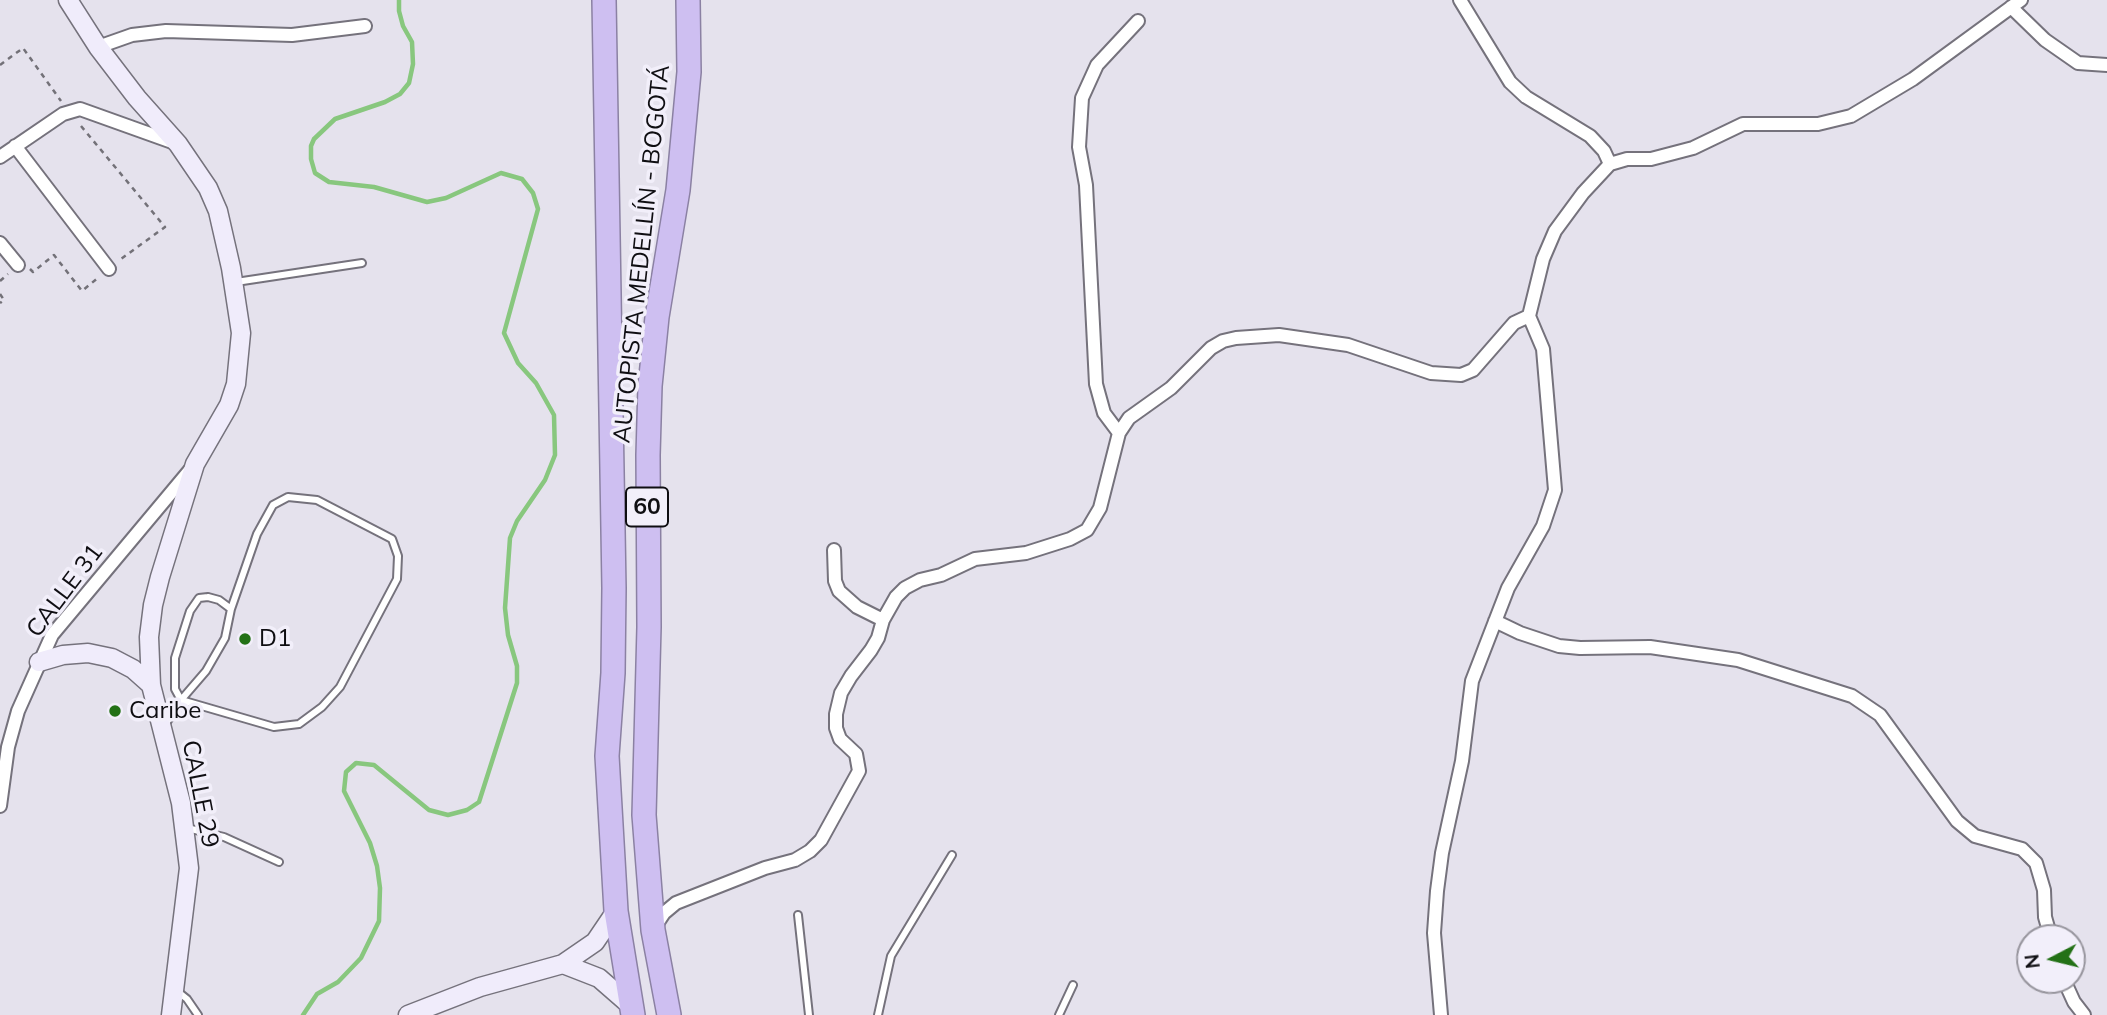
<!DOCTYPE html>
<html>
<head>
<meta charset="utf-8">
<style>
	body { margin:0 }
	#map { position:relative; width:2107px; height:1015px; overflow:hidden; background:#e5e2ed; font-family:Mulish,sans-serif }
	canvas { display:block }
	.north { position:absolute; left:2016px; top:924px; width:70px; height:70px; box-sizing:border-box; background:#f2effa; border:2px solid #97959d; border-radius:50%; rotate:263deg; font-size:19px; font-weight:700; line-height:28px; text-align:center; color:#0f0e12 }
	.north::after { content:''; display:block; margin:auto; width:24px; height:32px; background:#237116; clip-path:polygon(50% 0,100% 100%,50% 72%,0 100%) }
</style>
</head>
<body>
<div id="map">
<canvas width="2107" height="1015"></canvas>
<div class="north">N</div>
</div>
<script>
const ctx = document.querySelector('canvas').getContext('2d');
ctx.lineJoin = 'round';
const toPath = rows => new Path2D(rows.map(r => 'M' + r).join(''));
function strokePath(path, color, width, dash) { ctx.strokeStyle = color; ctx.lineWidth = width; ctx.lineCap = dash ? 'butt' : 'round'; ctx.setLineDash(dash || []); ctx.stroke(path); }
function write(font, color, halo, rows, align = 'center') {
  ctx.font = font + ' Mulish,sans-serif'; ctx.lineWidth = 7; ctx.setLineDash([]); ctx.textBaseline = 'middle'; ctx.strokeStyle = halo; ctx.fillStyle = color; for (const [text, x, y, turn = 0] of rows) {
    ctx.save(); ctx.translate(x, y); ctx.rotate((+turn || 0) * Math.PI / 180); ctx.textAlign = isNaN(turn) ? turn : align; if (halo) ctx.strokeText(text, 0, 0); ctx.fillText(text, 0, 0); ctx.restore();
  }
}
strokePath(toPath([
	[303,1015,317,994,338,982,361,958,379,921,380,888,377,866,370,843,344,791,346,772,356,763,374,765,429,810,448,815,467,810,479,802,517,683,517,666,508,635,505,608,510,538,517,521,545,480,555,455,554,415,536,383,518,363,504,333,538,209,533,193,522,179,501,173,446,198,427,202,374,187,329,182,315,173,311,159,311,146,314,139,335,119,385,102,400,94,409,83,413,64,412,42,403,26,399,11,399,0]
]), '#88c77e', 4.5);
const lane = toPath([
	[236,282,362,263],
	[208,597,219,600,231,609,225,638,206,671,181,700,175,689,175,658,190,611,199,598,208,597],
	[165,725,181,700,274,727,299,724,322,707,340,687,397,579,398,556,392,539,317,500,288,497,273,505,257,534,231,609],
	[187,828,224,837,279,862],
	[798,915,809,1015],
	[177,991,187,999,198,1015],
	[878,1015,891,956,952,855],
	[1059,1015,1073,985]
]);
const street = toPath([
	[1460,0,1510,82,1526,97,1590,136,1604,151,1610,164],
	[2011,7,2045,40,2078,63,2107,65],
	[98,47,132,35,166,31,292,35,365,26],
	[15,146,109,269],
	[0,157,63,114,80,109,175,143],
	[0,243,18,265],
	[1119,433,1104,413,1096,384,1086,185,1079,147,1082,98,1097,65,1138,21],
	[834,550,835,581,839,591,857,607,883,620],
	[1495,621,1520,633,1559,646,1580,648,1650,647,1738,660,1852,696,1880,715,1957,821,1975,836,2022,849,2036,863,2044,890,2045,917,2051,938],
	[0,806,8,747,18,711,52,635,190,470],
	[654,928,664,913,676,903,765,868,795,860,810,851,821,840,859,771,856,754,840,739,836,728,836,714,841,693,851,676,871,650,878,638,883,620,896,597,905,588,920,580,941,575,975,559,1026,553,1070,539,1087,530,1100,508,1119,433,1129,418,1171,388,1211,348,1223,341,1236,338,1279,335,1348,345,1431,373,1461,375,1473,370,1514,323,1529,316],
	[2064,980,2074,1002,2084,1015],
	[1441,1015,1434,933,1437,891,1442,853,1462,761,1472,681,1508,588,1543,526,1555,490,1543,349,1529,316,1543,259,1555,231,1583,193,1610,164,1627,159,1651,159,1693,148,1743,124,1818,124,1851,116,1913,79,2021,0]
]);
const secondary = toPath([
	[68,0,98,47,137,98,178,144,208,188,218,211,231,268,241,333,236,384,229,405,195,464,160,577,153,605,149,637,151,685,181,803,189,868,171,1015],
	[39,662,63,655,88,653,112,658,133,669,151,685],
	[563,964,599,978,630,1005],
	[408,1015,480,987,563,964,595,942,616,911]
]);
const highway = toPath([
	[604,0,614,588,613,673,607,756,616,911,633,1015],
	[669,1015,653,930,644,815,649,627,648,455,650,386,657,317,678,190,689,72,688,0]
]);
strokePath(lane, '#75727c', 10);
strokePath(street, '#75727c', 16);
strokePath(secondary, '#75727c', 21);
strokePath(highway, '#8b81a3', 26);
strokePath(toPath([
	[0,65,23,48,61,101],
	[81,126,165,227,121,259],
	[30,269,33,272,54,255,82,291,99,277],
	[0,281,8,274],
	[0,294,4,300,0,303]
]), '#737178', 2.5, [5, 5]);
strokePath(lane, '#fff', 6);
strokePath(street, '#fff', 12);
strokePath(secondary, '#f0ecfb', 18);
strokePath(highway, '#cebff1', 23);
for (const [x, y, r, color] of [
	[245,639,7,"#237116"],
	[115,711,7,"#237116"]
]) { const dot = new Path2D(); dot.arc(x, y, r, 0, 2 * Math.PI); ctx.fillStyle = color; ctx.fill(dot); strokePath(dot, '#f2effa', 2.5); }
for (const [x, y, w] of [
	[647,507,42]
]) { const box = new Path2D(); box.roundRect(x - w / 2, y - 19.5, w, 39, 5); ctx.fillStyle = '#f2effa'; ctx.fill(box); strokePath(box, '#0f0e12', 2); }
write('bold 23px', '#0f0e12', null, [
	["60",647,507]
]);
write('24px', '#0f0e12', '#f2effa', [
	["AUTOPISTA MEDELLÍN - BOGOTÁ",642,254,-84],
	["CALLE 31",65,591,-53],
	["CALLE 29",200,794,79]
]);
write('24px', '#0f0e12', '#f2effa', [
	["D1",259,639],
	["Caribe",129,711]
], 'left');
</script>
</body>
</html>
